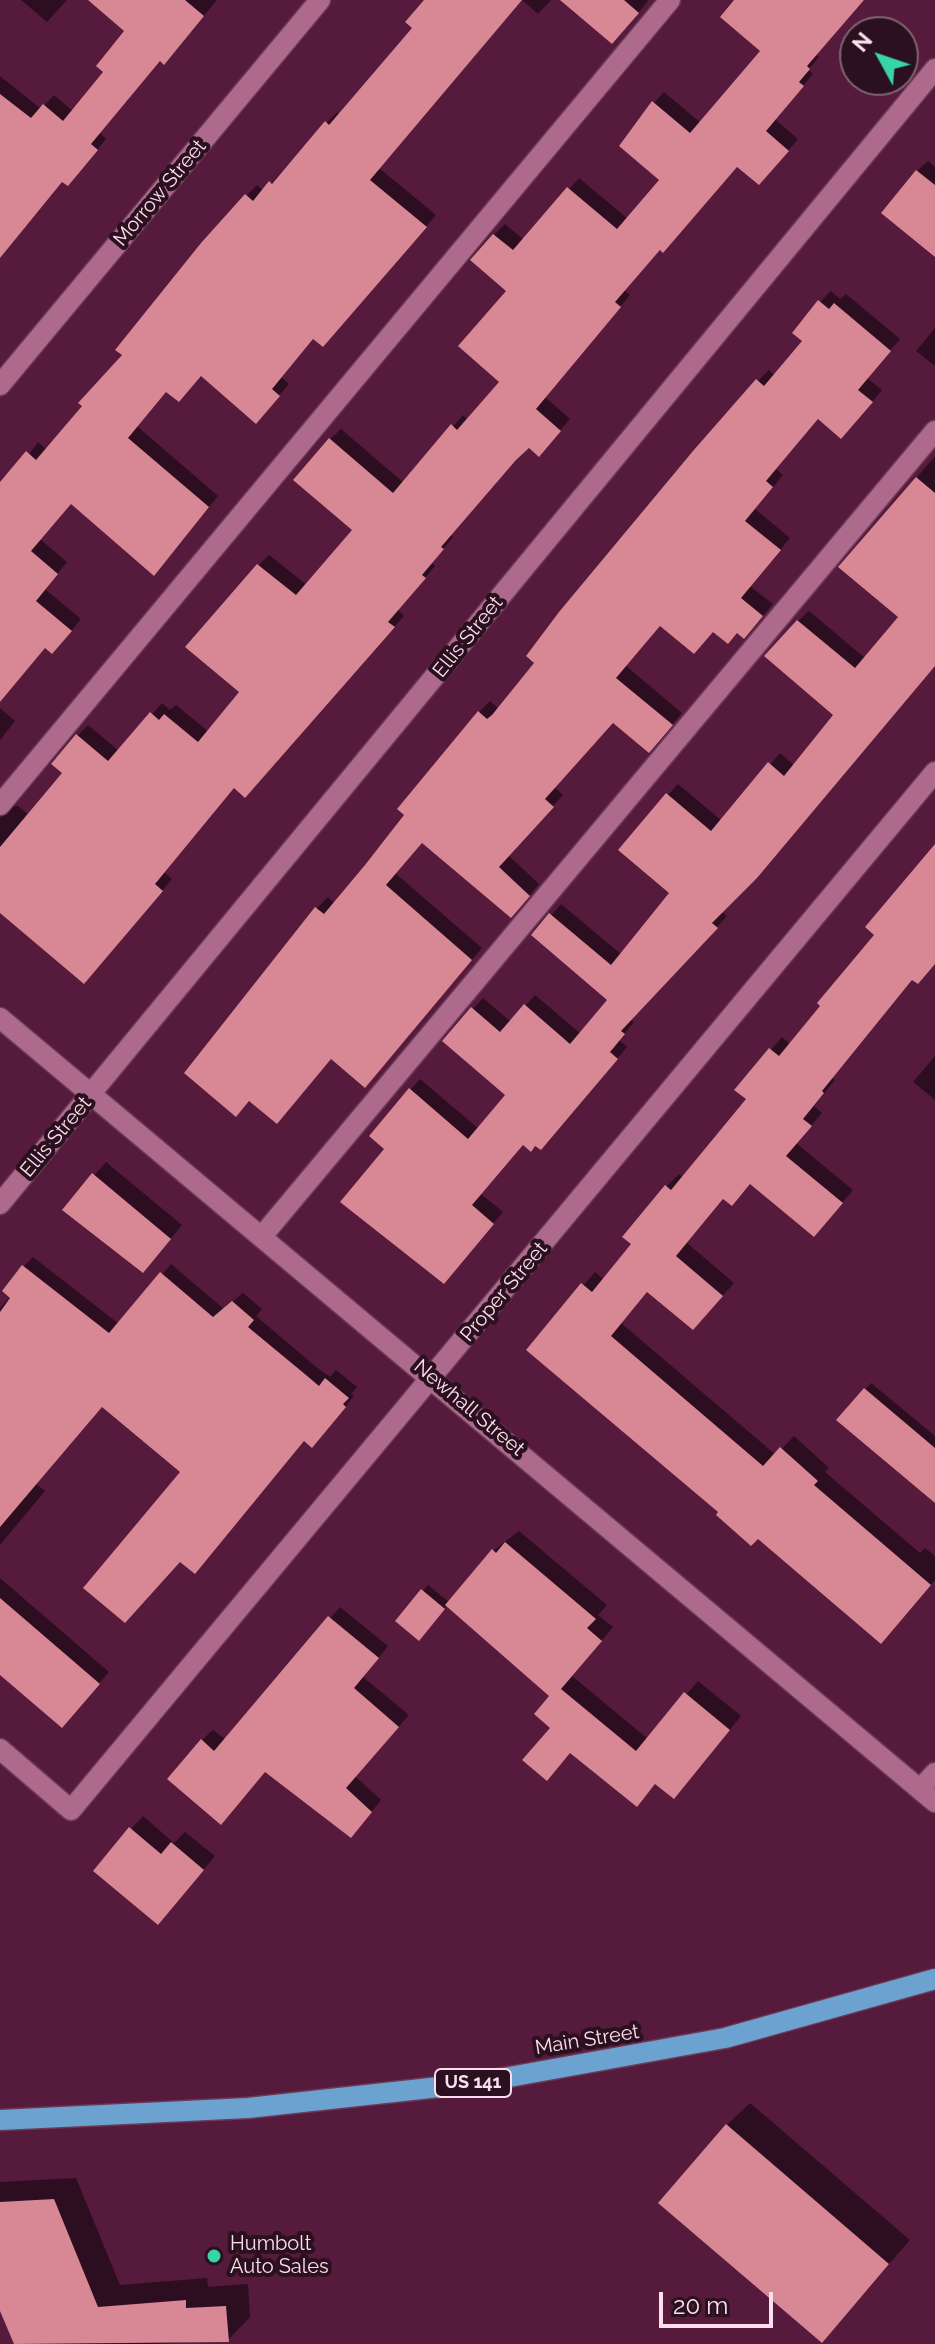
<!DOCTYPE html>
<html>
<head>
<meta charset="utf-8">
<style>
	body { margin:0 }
	#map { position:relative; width:935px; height:2344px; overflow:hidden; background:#551a3c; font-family:Raleway,sans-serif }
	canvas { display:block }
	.north { position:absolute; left:839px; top:16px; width:80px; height:80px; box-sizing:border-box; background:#2b111f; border:2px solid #7f6371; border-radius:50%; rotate:310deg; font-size:22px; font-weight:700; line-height:32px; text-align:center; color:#fddeec }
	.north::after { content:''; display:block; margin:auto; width:28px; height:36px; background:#36d4a7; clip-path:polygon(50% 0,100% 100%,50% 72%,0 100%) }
	.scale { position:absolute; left:659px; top:2292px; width:114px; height:36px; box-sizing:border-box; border:4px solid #fddeec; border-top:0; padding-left:10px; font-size:24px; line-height:28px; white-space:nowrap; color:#fddeec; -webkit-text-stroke:6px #2b111f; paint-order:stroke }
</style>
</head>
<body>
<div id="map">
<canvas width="935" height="2344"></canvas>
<div class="north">N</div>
<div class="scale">20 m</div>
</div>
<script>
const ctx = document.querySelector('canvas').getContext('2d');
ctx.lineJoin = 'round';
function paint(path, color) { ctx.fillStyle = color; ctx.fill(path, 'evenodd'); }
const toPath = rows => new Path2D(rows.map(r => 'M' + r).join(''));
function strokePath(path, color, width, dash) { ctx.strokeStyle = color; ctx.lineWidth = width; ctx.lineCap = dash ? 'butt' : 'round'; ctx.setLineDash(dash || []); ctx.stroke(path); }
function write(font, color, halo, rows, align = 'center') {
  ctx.font = font + ' Raleway,sans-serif'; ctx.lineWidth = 8; ctx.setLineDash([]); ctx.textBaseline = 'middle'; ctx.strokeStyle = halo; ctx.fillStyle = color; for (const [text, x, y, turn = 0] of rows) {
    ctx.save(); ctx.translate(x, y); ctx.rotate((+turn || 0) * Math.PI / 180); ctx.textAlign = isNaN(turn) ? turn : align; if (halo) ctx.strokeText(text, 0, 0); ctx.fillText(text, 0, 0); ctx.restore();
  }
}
paint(toPath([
	[21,0,67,0,47,22],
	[91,0,217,0,174,52,160,59,100,133,106,139,77,174,63,180,0,257,0,76,41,109,54,95,73,111,106,71,127,30],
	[426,0,521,0,379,168,436,215,333,333,314,337,281,377,289,384,266,410,202,374,167,390,137,426,218,496,154,573,72,502,40,539,67,562,45,589,81,619,63,641,46,646,0,702,0,495,38,442,47,450,246,196,257,185,264,191,337,112,340,115,415,28],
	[522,0,551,0,538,14],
	[563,0,647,0,648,1,623,31],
	[736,0,863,0,816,55,819,57,808,70,813,74,775,119,798,139,770,172,738,165,624,290,630,295,545,397,570,419,549,443,529,445,450,535,453,537,432,563,435,566,398,610,404,616,256,784,235,786,164,872,172,879,95,971,0,911,0,801,3,806,18,806,29,815,64,773,77,736,88,725,119,751,162,703,170,710,176,705,209,732,242,692,258,566,269,555,307,585,354,530,330,439,341,429,404,483,463,415,468,420,502,382,509,291,494,235,505,224,524,240,579,178,628,219,661,179,654,103,664,92,701,123,763,51],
	[928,161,935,167,935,255,917,171],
	[831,291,840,299,846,294,900,339,867,378,882,390,852,426,819,418,776,469,783,475,755,509,790,538,750,586,773,604,755,625,738,631,661,624,626,666,682,713,659,740,614,720,554,787,563,795,508,855,539,884,522,905,423,841,395,873,482,948,365,1086,332,1057,250,1099,187,1073,317,908,328,897,335,904,367,867,479,712,490,701,499,709,758,381,769,370,775,376,805,340,820,302],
	[935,328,935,366,916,351],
	[935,456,935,664,721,911,727,916,630,1019,634,1022,619,1040,627,1047,578,1105,524,1143,481,1194,503,1212,454,1270,387,1149,410,1090,420,1079,479,1129,508,1094,445,1040,483,998,511,1022,535,995,581,1034,610,1000,534,935,561,904,622,955,672,893,668,795,678,784,722,821,780,753,795,766,835,715,798,621,809,611,866,659,901,617,841,567],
	[0,708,15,721,0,740],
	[935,851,935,964,914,978,832,1078,835,1080,814,1106,822,1113,796,1143,853,1190,826,1222,751,1183,725,1197,687,1243,734,1283,705,1315,648,1290,621,1323,776,1455,794,1436,829,1468,825,1472,920,1553,925,1548,935,1556,935,1580,892,1629,721,1512,528,1350,595,1272,604,1280,634,1243,625,1237,667,1186,679,1174,684,1178,748,1099,737,1089,782,1037,791,1045,877,935],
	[935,1056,935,1100,913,1082],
	[106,1162,182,1225,155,1258,65,1209],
	[33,1257,119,1324,171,1264,224,1309,243,1293,262,1309,256,1316,315,1366,330,1377,336,1370,357,1387,351,1394,354,1396,321,1436,183,1472,103,1405,36,1484,45,1491,0,1545,0,1308,11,1296,23,1267],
	[871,1383,935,1436,935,1476,839,1420],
	[519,1531,607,1605,598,1615,613,1627,572,1676,648,1739,698,1681,741,1716,686,1784,657,1782,649,1792,571,1751,552,1728,552,1695,447,1605,424,1632,423,1591,428,1585,450,1603,493,1551],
	[0,1578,109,1672,72,1715,0,1672],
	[340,1607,388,1646,363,1677,409,1715,355,1776,381,1800,361,1825,266,1770,231,1812,202,1740,213,1730,226,1740],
	[143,1816,174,1843,185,1832,215,1856,158,1923,131,1829],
	[750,2103,910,2240,822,2340,727,2125],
	[76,2178,120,2285,207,2278,208,2287,248,2284,250,2317,228,2340,155,2344,16,2344,0,2305,0,2182]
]), '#0007');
paint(toPath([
	[88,0,185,0,204,16,164,65,160,61,91,144,98,150,68,186,62,182,0,258,0,94,31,118,43,104,63,121,103,72,96,66,124,31],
	[424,0,522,0,370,180,427,227,323,347,313,339,272,389,280,396,256,424,201,376,179,402,166,392,128,438,209,507,154,576,71,504,31,551,58,574,36,601,72,631,52,654,45,648,0,702,0,482,26,451,36,460,82,406,78,403,122,355,115,350,201,243,245,194,253,201,269,181,272,184,325,121,329,125,412,28,405,22],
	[560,0,624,0,639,13,612,44],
	[734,0,864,0,807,66,810,69,799,82,804,86,766,131,789,151,759,185,737,167,663,253,660,250,615,302,621,307,536,409,561,431,539,457,529,448,516,460,441,547,444,549,422,575,426,578,388,622,395,627,245,798,234,788,155,884,163,891,84,984,0,913,0,847,62,773,51,764,76,734,108,761,150,712,159,720,164,714,198,742,239,692,185,647,257,564,296,595,352,530,293,480,329,438,393,493,451,424,457,430,499,382,458,346,506,291,470,260,493,234,513,250,567,187,617,229,659,180,619,146,652,101,690,133,760,51,720,17],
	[916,170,935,185,935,257,881,213],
	[818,300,829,309,834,303,891,351,858,390,873,402,841,439,818,419,766,481,773,487,745,521,781,550,741,598,763,616,744,639,737,633,728,644,713,632,694,654,660,626,616,678,673,725,649,753,613,723,545,799,554,807,499,867,530,896,511,918,422,843,386,885,472,960,365,1088,331,1059,277,1124,249,1101,236,1117,184,1073,315,907,324,914,365,865,404,815,397,809,478,711,487,719,492,715,534,663,526,656,559,612,693,451,756,379,764,386,802,341,792,333],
	[916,477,935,493,935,666,757,878,712,923,718,928,621,1031,625,1034,610,1052,618,1059,568,1118,541,1150,535,1146,531,1152,523,1145,472,1205,494,1224,444,1284,340,1202,384,1149,369,1136,409,1088,468,1139,505,1095,442,1041,471,1007,500,1032,524,1004,570,1044,607,1000,531,935,549,913,611,965,669,893,618,850,666,793,711,831,768,762,784,776,833,715,764,656,797,620,855,668,898,617,838,567],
	[935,844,935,964,918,984,912,980,822,1091,824,1093,803,1119,812,1126,786,1156,843,1203,814,1237,750,1184,732,1206,723,1199,676,1256,723,1296,693,1330,647,1292,611,1336,763,1466,780,1447,818,1481,814,1485,931,1585,881,1644,758,1539,751,1546,716,1515,718,1512,526,1350,581,1283,592,1292,631,1244,622,1237,665,1185,671,1190,746,1099,734,1090,769,1048,779,1056,820,1006,817,1003,874,935,865,927],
	[92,1173,171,1239,143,1273,62,1210],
	[22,1265,109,1333,160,1272,213,1317,232,1301,254,1320,248,1327,306,1375,319,1386,325,1378,349,1398,343,1404,346,1407,312,1448,304,1441,195,1574,180,1562,125,1623,83,1588,180,1472,102,1407,0,1527,0,1312,10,1298,2,1291],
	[864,1388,935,1448,935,1503,836,1420],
	[505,1542,596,1619,587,1628,602,1641,561,1689,636,1751,684,1692,730,1730,674,1799,655,1784,637,1807,570,1753,547,1781,522,1760,550,1728,534,1714,549,1696,445,1605,492,1549,496,1553],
	[421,1589,445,1609,419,1641,395,1621],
	[0,1598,100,1684,62,1728,0,1675],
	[328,1616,379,1658,354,1688,399,1727,346,1788,372,1812,351,1838,265,1772,221,1825,167,1779,201,1739,214,1751],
	[129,1827,161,1854,171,1842,204,1870,158,1925,93,1871],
	[726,2124,889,2264,822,2343,658,2203],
	[54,2199,98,2307,186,2300,186,2308,226,2306,229,2342,14,2344,0,2311,0,2202]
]), '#d88795');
const minor = toPath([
	[0,385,320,0],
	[0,805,670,0],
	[0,1018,935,1802],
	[0,1204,935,69],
	[263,1235,935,431],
	[0,1749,71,1810,935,772],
	[920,1789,935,1773]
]);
const major = toPath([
	[0,2120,248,2108,476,2083,725,2038,935,1979]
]);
strokePath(minor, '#6b3a57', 23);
strokePath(major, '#6b3a57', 23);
strokePath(minor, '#ad6a8c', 20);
strokePath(major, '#6ca2cf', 20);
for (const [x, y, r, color] of [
	[214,2256,8,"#36d4a7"]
]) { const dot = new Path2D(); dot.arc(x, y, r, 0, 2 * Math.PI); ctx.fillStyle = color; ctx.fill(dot); strokePath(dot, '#2b111f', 3); }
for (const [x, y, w] of [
	[473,2083,76]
]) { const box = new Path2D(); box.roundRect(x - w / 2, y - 14, w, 28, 6); ctx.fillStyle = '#2b111f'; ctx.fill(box); strokePath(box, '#fddeec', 2); }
write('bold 18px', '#fddeec', null, [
	["US 141",473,2083]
]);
write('20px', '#fddeec', '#2b111f', [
	["Morrow Street",160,193,-50],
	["Ellis Street",468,637,-51],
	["Ellis Street",56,1137,-50],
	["Proper Street",504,1292,-50],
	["Newhall Street",469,1408,40],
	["Main Street",587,2040,-9]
]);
write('20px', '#fddeec', '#2b111f', [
	["Humbolt",230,2244],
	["Auto Sales",230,2267]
], 'left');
</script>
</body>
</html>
